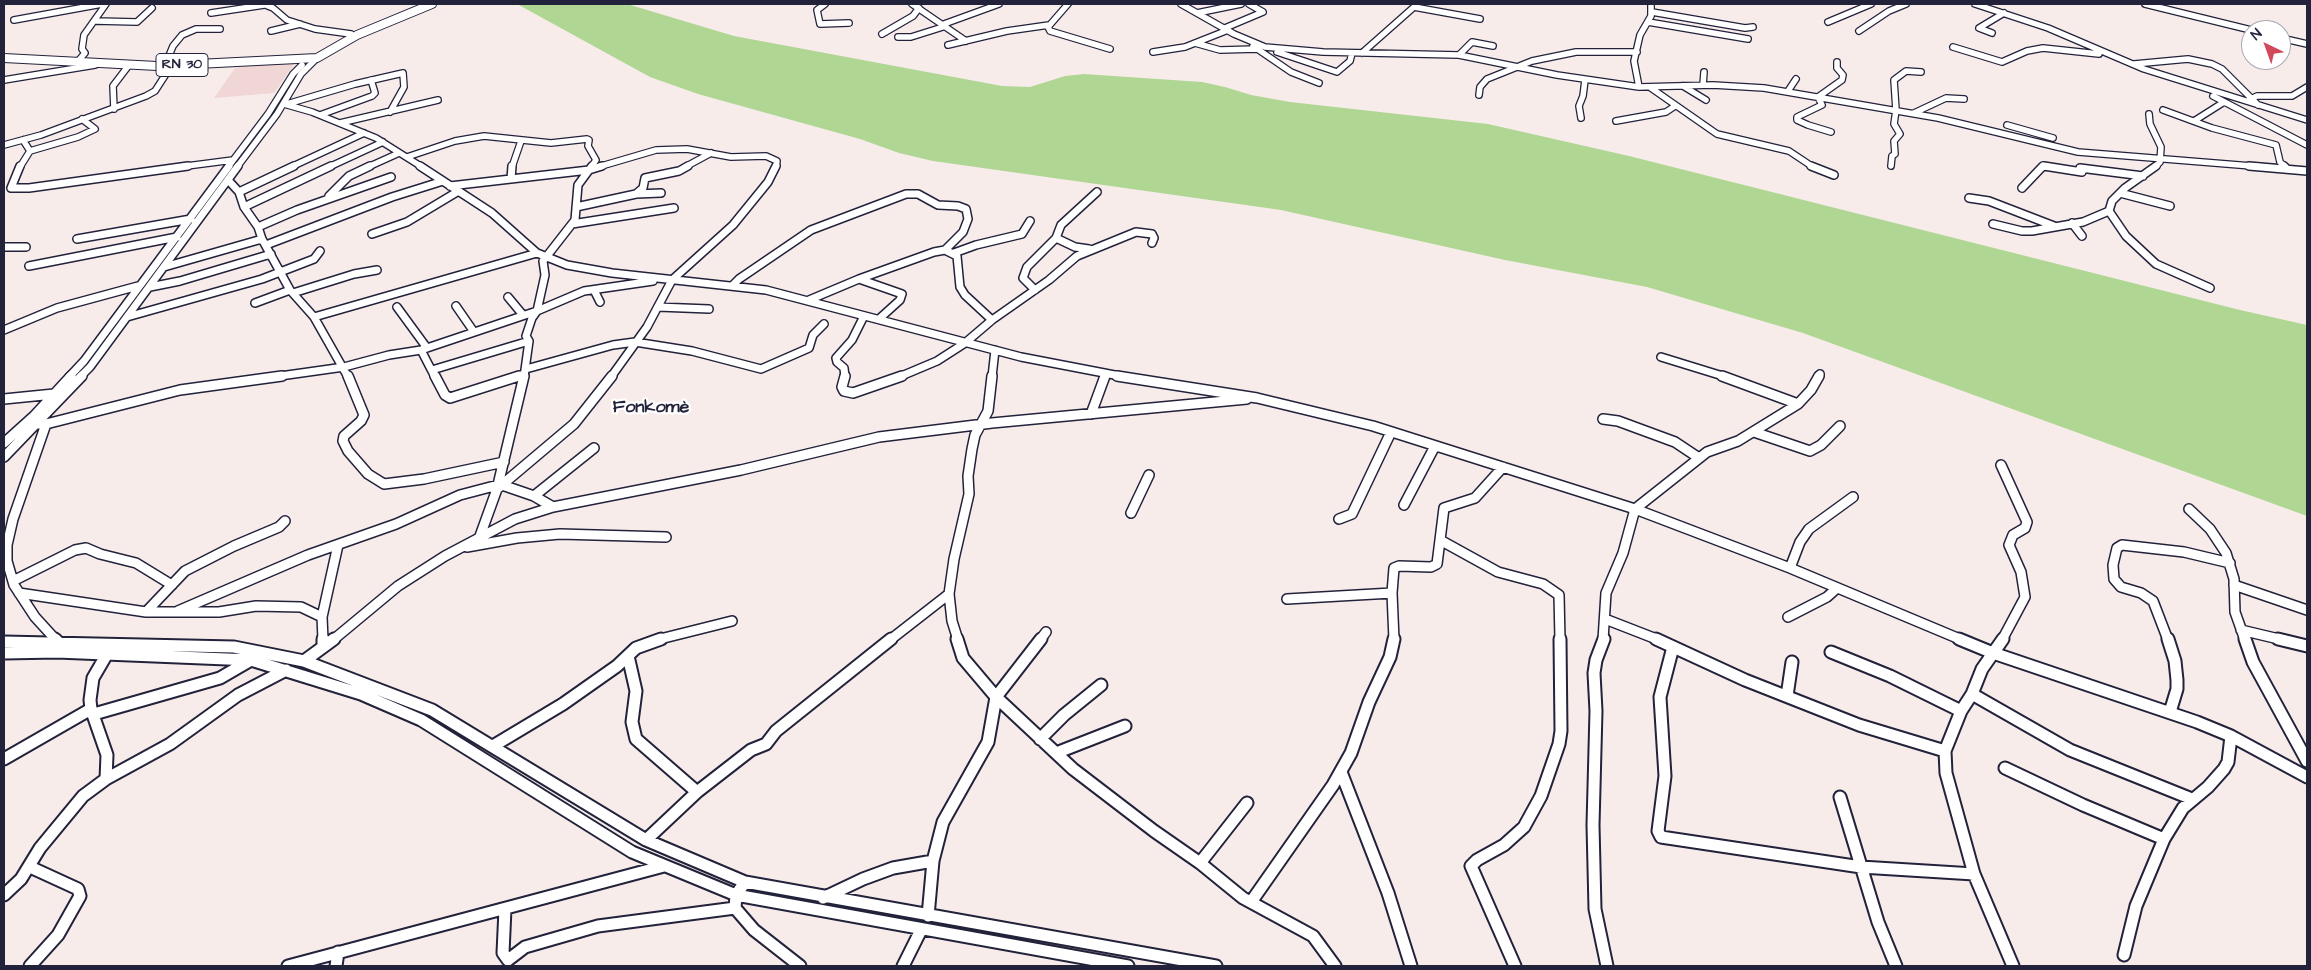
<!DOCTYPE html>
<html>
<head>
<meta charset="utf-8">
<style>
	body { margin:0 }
	#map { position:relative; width:2311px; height:970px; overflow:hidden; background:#f8eceb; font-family:"Architects Daughter",sans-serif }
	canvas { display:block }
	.frame { position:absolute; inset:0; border:5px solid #22223b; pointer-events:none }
	.north { position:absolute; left:2241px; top:20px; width:50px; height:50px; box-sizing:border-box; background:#fff; border:1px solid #a7a7b1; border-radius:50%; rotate:318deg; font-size:14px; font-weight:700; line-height:20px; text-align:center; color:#22223b }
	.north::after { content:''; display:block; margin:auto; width:18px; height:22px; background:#d1495b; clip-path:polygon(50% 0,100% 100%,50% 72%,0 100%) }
</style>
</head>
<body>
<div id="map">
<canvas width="2311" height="970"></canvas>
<div class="frame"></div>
<div class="north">N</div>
</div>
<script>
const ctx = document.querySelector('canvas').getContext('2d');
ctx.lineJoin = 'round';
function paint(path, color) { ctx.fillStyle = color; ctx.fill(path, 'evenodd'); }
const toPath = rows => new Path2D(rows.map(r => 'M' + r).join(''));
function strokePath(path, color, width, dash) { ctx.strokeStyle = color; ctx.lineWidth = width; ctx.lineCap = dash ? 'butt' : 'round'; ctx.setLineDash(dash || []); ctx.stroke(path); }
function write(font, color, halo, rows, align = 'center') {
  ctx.font = font + ' "Architects Daughter",sans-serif'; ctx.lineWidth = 4.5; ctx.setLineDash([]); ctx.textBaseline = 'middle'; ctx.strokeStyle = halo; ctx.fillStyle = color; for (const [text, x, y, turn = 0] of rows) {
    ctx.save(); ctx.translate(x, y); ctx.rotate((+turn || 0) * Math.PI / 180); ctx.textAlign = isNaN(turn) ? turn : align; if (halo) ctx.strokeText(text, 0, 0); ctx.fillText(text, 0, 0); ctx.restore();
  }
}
paint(toPath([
	[293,61,295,63,274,93,214,98,235,68]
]), '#f0d6d4');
paint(toPath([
	[517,4,627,4,734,36,1002,86,1030,87,1065,76,1084,74,1128,77,1202,82,1225,87,1251,95,1290,102,1488,124,1629,156,2240,310,2307,325,2307,516,1803,333,1647,287,1505,260,1281,210,933,161,899,153,860,139,698,94,650,77]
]), '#afd693');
const minorFar3 = toPath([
	[263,4,273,8,287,20,315,29,351,34],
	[825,4,817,10,820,24,849,23],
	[912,4,966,41],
	[1068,4,1048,27,1050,31,1110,49],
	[1181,4,1234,34,1265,47,1323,52,1459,55,1557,75,1639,87,1713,85,1764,88,1938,118,2078,152,2264,167],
	[1975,4,2048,28,2144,69,2307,120],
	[2145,4,2251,30],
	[1652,12,1745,28,1753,27],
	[211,13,264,5],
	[1197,13,1241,4],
	[14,20,102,4],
	[96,21,137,22,152,8],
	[1648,22,1748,39],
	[1828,22,1871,4],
	[944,24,999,4],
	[1225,28,1263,12,1249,4],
	[271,31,300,24],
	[1859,31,1889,11,1906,4],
	[1992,33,1979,28,2004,13],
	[882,34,913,16,919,8],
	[898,37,911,37,946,26],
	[2281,38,2307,44],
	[1195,43,1220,50,1257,49],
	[948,45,1007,31,1049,25],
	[1253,46,1291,72,1319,83],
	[1953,47,2002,62,2027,51,2043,48,2099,54],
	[1153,52,1185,47,1228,30],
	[1277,52,1337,72,1350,61,1352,53],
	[1362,53,1414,7,1480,19],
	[1459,55,1472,42,1493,46],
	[79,60,85,53,82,49,84,35,106,4],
	[166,63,173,46,182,35,196,29,220,29],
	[2134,64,2188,59,2212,64,2222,69,2258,105],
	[4,80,95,65],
	[1703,85,1704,72],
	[1683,86,1706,100],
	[1639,87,1634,61,1640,35,1651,16,1651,4],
	[1651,88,1717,134,1789,151,1813,167],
	[1788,91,1796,79],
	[1479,95,1480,87,1487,79,1532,61,1576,52,1637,52],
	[2213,96,2307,145],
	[2249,100,2257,96,2292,96,2307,87],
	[284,104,312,112,376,138,422,167],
	[287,104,355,84,403,73,404,87,390,112],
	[114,109,113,86,129,65],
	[2163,110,2212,128,2276,145,2280,162,2285,167],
	[1914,113,1946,98,1964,99],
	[2149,114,2150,124,2161,147,2160,162,2155,167],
	[320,115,372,96,375,93,371,80],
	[1581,118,1579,106,1583,96,1585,80],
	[1616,121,1666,112,1675,106],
	[2194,121,2224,102],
	[340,123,438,100],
	[2007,125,2053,138],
	[1831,132,1808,125,1797,120,1797,117,1822,105,1818,97,1842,80,1843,75,1837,68,1837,62],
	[4,145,41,135,146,96,155,91,166,74,178,65],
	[30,151,78,137,95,129,82,119],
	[407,157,455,141,484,136,551,143,587,139,589,140,588,146,596,160,591,167],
	[1891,166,1892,156,1895,154,1894,141,1900,134,1894,124,1896,110,1894,80,1906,71,1921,72],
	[20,167,30,151,23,140],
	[179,167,233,160],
	[228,167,268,114,293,74,302,65],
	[237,167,277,114,301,74,317,58],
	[291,167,364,133],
	[329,167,383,142],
	[368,167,399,153],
	[512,167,521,141],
	[598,167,656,150,687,149,731,157,766,156,777,161,776,167],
	[685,167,711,153],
	[2042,167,2052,167]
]);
const minorFar2 = toPath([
	[20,166,11,188,29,188,188,166],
	[420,166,492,213,537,253,567,265,612,273,766,290,1021,357,1125,377],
	[1811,166,1834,175],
	[2044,166,2082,172],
	[2156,166,2125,188,2112,201,2109,211,2126,236,2156,264,2210,288],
	[2249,166,2307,171],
	[2284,166,2287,169],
	[2080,168,2143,176],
	[511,179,512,166],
	[228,180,239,192,244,207,258,227,262,239,290,290,314,317,348,377],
	[450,186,589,170,602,166],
	[2022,188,2043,166],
	[239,192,294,166],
	[2120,193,2170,206],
	[636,194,643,188,645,178,679,171,688,166],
	[329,196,349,176,370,166],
	[1969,198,1989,201,2054,226],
	[244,207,331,166],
	[576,207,636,194,661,193],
	[2072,223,2082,236],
	[572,224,674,208],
	[1993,224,2022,231,2032,231,2083,222,2109,211],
	[258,227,297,210,391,177],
	[372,234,407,222,457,192],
	[1056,238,1075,247,1089,249],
	[77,239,191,219],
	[266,245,392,197,443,181],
	[4,247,26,247],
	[954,253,976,245,1022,234,1030,221],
	[29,266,177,237],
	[164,267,262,239],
	[859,279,902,294,900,300,879,319],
	[732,286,739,279,811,230,906,194,918,194,938,205,958,206,966,209,968,219,963,232,945,250],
	[150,287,180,281,271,254],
	[594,290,600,302],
	[1035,290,1023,278,1027,267,1056,238,1061,225,1097,192],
	[293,293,354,274,377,270],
	[508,297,523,315],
	[809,300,859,279,934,252,945,250,957,256,960,287,965,295,992,320],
	[255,303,290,290],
	[456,306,474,332],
	[397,307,427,348],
	[658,307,709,309],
	[127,317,262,279,314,259,320,251],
	[314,317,537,253],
	[4,330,57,308,138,286],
	[421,350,435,377],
	[1661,357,1726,377],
	[526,369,613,345,635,342,692,351,761,369,809,348,813,335,824,324],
	[432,370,529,341],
	[69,377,84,361,229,166],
	[80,377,90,367,238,166],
	[273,377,344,367,389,355,421,350,537,311,584,291,653,281],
	[515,377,524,374],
	[524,377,529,341,526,336,532,318,537,311,545,275,543,261,575,220,578,185,592,166],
	[611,377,647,327,672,280,733,225,768,182,776,166],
	[845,377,844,368,837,362,836,358,852,340,864,316],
	[899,377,937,361,965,343,992,320,1049,280,1077,256,1136,232,1152,234,1154,238,1152,243],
	[992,377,995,350],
	[1105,377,1106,374],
	[1818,377,1820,374]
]);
const minorFar1 = toPath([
	[348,376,364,415,361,421,344,436,343,441,348,451,368,474,384,484,424,479,504,462],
	[435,376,445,395,450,398,519,376],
	[845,376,842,387,844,391,853,393,902,376],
	[1117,376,1257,398,1373,426,1635,509,1790,568,1962,640],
	[1722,376,1798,404],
	[4,399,54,394],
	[1091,414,1105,376],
	[1603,419,1618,421,1675,442,1699,458],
	[37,424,46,424,180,390,282,376],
	[46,424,13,519,7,545,7,561,14,585,35,617,56,640],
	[1754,432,1810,451,1821,445,1840,426],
	[4,443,34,416,71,376],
	[4,457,82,376],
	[2001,465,2027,522,2025,528,2013,535,2009,545,2021,572,2025,597,2002,640],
	[502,485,534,496,553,507],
	[497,489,574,424,612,376],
	[534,496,594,448],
	[1404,505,1435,446],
	[2189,509,2210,529,2226,553,2234,579,2235,612,2245,640],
	[1131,513,1149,475],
	[1339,519,1352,514,1391,432],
	[480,536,497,489,524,376],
	[1440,540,1498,572,1543,584,1559,595,1560,640],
	[467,547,517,538,560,534,666,537],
	[1790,568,1800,542,1809,529,1853,497],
	[13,581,75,550,86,548,100,554,136,563,172,585],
	[2234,585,2307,610],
	[19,593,146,612,219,612,256,606,301,607,322,617],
	[1287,599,1392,593],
	[178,611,308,555,396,524,460,495,498,485],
	[146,612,185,571,234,546,279,527,285,521],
	[1788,617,1827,597,1837,588],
	[1605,619,1659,640],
	[2241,630,2283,640],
	[323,640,322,617,338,545],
	[333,640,398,586,445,556,515,519,553,507,741,470,879,437,992,423,1247,399],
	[656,640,732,621],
	[890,640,949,594],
	[958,640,952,621,949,594,954,559,969,494,968,476,972,449,975,435,988,411,992,376],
	[1040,640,1046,632],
	[1394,640,1392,593,1394,568,1399,566,1431,567,1437,564,1444,508,1475,498,1503,467],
	[1603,640,1606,593,1623,553,1635,509,1707,452,1738,441,1798,404,1811,390,1819,376],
	[2168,640,2153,601,2141,593,2121,587,2114,579,2113,565,2117,548,2122,545,2184,552,2230,563]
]);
const minor = toPath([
	[55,639,58,642],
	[323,639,323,647],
	[957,639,963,658,996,697,1073,769,1154,831,1200,863,1243,898,1313,936,1335,966],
	[1604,639,1596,660,1594,673,1596,711,1593,825,1595,909,1607,966],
	[1656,639,1745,680,1859,725,1945,751],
	[1959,639,1993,653,2197,722,2231,736,2307,777],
	[2003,639,1982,669,1972,694,1961,711,1945,751,1946,773,1974,874,2013,966],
	[2168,639,2175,661,2177,680,2177,689,2170,712],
	[2245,639,2253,662,2307,761],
	[2278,639,2307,646],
	[4,642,234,647,304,661,432,710,646,840,745,882,1216,966],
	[1673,647,1660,697,1665,776,1658,831,1661,837,1861,867,1974,874],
	[1831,652,1890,676,1961,711],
	[4,653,57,652,251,660,361,694,421,720,632,852,736,895,1128,966],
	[628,656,636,691,632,722,636,739,697,792],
	[304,661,334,639],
	[1972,694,2070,750,2192,799],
	[1787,696,1792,662],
	[94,714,220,678,251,660],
	[1040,739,1064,715,1101,685],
	[493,746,563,704,617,666,636,648,661,639],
	[1056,753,1125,726],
	[4,759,91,709],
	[2005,768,2083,805,2164,839],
	[1341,772,1388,893,1411,966],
	[106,779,107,755,91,709,90,700,93,678,107,654],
	[1840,797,1878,922,1896,966],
	[646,840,697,792,751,750,766,744,776,731,891,639],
	[1200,863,1247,803],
	[30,867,78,889,80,896,58,935,30,966],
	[745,882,736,895,735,908,754,930,800,966],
	[4,895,21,879,40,848,83,796,106,779,170,744,238,695,286,670],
	[823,898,863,879,893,868,933,861],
	[1251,902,1333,785,1351,753,1369,702,1390,657,1394,639],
	[505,909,503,953,508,960,525,947,598,926,735,908],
	[928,916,933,861,943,822,988,742,996,697,1041,639],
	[2124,955,2136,906,2164,839,2183,808,2208,787,2224,769,2228,762,2231,736],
	[288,966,664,866],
	[336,966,338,952],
	[903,966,921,930],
	[1515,966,1471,866,1477,860,1504,845,1524,827,1541,796,1559,744,1561,731,1560,639]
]);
const major = toPath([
	[4,58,157,66,317,58,357,35,432,4]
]);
strokePath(minorFar3, '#22223b', 8);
strokePath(minorFar2, '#22223b', 10);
strokePath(minorFar1, '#22223b', 12);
strokePath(minor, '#22223b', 15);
strokePath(major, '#22223b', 10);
strokePath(minorFar3, '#fff', 5.5);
strokePath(minorFar2, '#fff', 7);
strokePath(minorFar1, '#fff', 9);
strokePath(minor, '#fff', 11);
strokePath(major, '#fff', 8);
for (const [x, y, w] of [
	[182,65,52]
]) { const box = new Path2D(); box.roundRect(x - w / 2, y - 11.5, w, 23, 4); ctx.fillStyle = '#fff'; ctx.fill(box); strokePath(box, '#22223b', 1); }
write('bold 14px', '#22223b', null, [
	["RN 30",182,65]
]);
write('bold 18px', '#22223b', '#fff', [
	["Fonkomè",651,408]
]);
</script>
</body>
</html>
